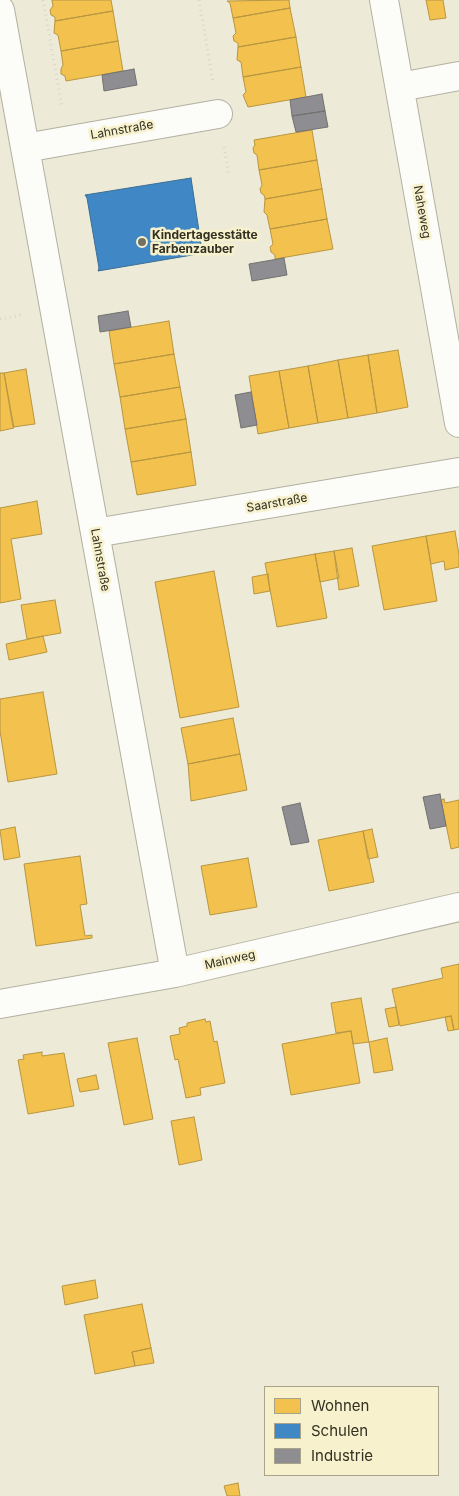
<!DOCTYPE html>
<html>
<head>
<meta charset="utf-8">
<style>
	body { margin:0 }
	#map { position:relative; width:459px; height:1496px; overflow:hidden; background:#edead7; font-family:Inter,sans-serif }
	canvas { display:block }
	.legend { position:absolute; left:264px; top:1386px; width:175px; height:90px; box-sizing:border-box; background:#f7f1cd; border:1px solid #a8a489; margin:0; padding:6px 9px; list-style:none; font-size:15px; color:#323022 }
	.legend li { display:flex; align-items:center; gap:10px; height:25px }
	.legend b { width:25px; border:1px solid #a8a489 }
</style>
</head>
<body>
<div id="map">
<canvas width="459" height="1496"></canvas>
<ul class="legend">
<li><b style="height:14px;background:#f2c14e"></b>Wohnen</li>
<li><b style="height:14px;background:#3f88c5"></b>Schulen</li>
<li><b style="height:14px;background:#8d8d92"></b>Industrie</li>
</ul>
</div>
<script>
const ctx = document.querySelector('canvas').getContext('2d');
ctx.lineJoin = 'round';
function paint(path, color) { ctx.fillStyle = color; ctx.fill(path, 'evenodd'); }
const toPath = rows => new Path2D(rows.map(r => 'M' + r).join(''));
function strokePath(path, color, width, dash) { ctx.strokeStyle = color; ctx.lineWidth = width; ctx.lineCap = dash ? 'butt' : 'round'; ctx.setLineDash(dash || []); ctx.stroke(path); }
function write(font, color, halo, rows, align = 'center') {
  ctx.font = font + ' Inter,sans-serif'; ctx.lineWidth = 5; ctx.setLineDash([]); ctx.textBaseline = 'middle'; ctx.strokeStyle = halo; ctx.fillStyle = color; for (const [text, x, y, turn = 0] of rows) {
    ctx.save(); ctx.translate(x, y); ctx.rotate((+turn || 0) * Math.PI / 180); ctx.textAlign = isNaN(turn) ? turn : align; if (halo) ctx.strokeText(text, 0, 0); ctx.fillText(text, 0, 0); ctx.restore();
  }
}
const homes = toPath([
	[52,0,111,0,113,11,55,21,55,17,51,15,50,10,53,6,52,0],
	[289,0,290,8,233,18,230,3,227,1,289,0],
	[426,0,443,0,446,18,430,20,426,0],
	[290,8,296,37,238,47,238,43,234,41,233,36,236,33,233,18,290,8],
	[113,11,118,41,61,51,58,35,54,33,55,21,113,11],
	[296,37,301,67,243,77,241,62,237,60,238,47,296,37],
	[118,41,123,71,66,81,65,76,61,74,61,69,63,65,61,51,118,41],
	[301,67,306,97,248,107,243,95,246,92,243,77,301,67],
	[312,130,317,160,259,170,257,155,254,153,253,148,255,145,254,140,312,130],
	[317,160,322,189,265,199,264,195,261,193,260,189,262,185,259,170,317,160],
	[322,189,327,219,270,229,267,215,264,212,265,199,322,189],
	[327,219,333,249,275,259,275,255,271,252,270,247,273,244,270,229,327,219],
	[169,321,174,354,114,364,109,331,169,321],
	[398,350,408,407,377,413,368,355,398,350],
	[174,354,180,387,120,397,114,364,174,354],
	[368,355,377,413,348,418,338,360,368,355],
	[338,360,348,418,318,423,308,366,338,360],
	[308,366,318,423,289,428,279,371,308,366],
	[26,369,35,424,13,427,4,373,26,369],
	[279,371,289,428,258,434,249,376,279,371],
	[0,373,4,373,14,428,0,431,0,373],
	[180,387,186,419,125,429,120,397,180,387],
	[186,419,191,452,131,462,125,429,186,419],
	[191,452,196,485,137,495,131,462,191,452],
	[37,501,42,534,11,539,21,599,0,603,0,508,37,501],
	[455,531,459,555,459,567,445,570,444,561,431,564,426,536,455,531],
	[426,536,437,601,384,610,372,546,426,536],
	[352,548,359,586,339,590,334,551,352,548],
	[334,551,339,578,320,582,315,554,334,551],
	[315,554,327,618,277,627,265,563,315,554],
	[214,571,239,707,180,718,155,582,214,571],
	[268,574,270,591,254,594,252,577,268,574],
	[55,600,61,633,27,639,21,605,55,600],
	[43,636,47,652,9,660,6,644,43,636],
	[43,692,57,774,8,782,0,731,0,699,43,692],
	[233,718,240,754,188,764,181,728,233,718],
	[240,754,247,790,191,801,188,764,240,754],
	[444,799,445,803,459,800,459,847,451,849,441,800,444,799],
	[15,827,20,857,4,860,0,830,15,827],
	[372,829,378,857,368,859,363,831,372,829],
	[363,831,374,882,329,891,318,840,363,831],
	[80,856,87,904,80,905,85,936,92,935,92,938,36,946,24,864,80,856],
	[248,858,257,907,210,915,201,866,248,858],
	[459,964,459,1029,454,1030,451,1016,400,1026,392,989,443,978,441,968,459,964],
	[361,998,369,1042,353,1044,351,1031,336,1033,331,1003,361,998],
	[396,1007,399,1025,389,1027,385,1009,396,1007],
	[451,1016,454,1030,448,1031,445,1017,451,1016],
	[205,1019,206,1022,210,1021,214,1042,217,1041,225,1083,200,1088,201,1095,186,1098,178,1059,175,1060,170,1036,180,1034,179,1028,187,1026,187,1023,205,1019],
	[351,1031,360,1083,291,1095,282,1044,351,1031],
	[137,1038,153,1119,124,1125,108,1043,137,1038],
	[387,1038,393,1070,374,1073,369,1042,387,1038],
	[42,1052,42,1056,64,1053,74,1106,28,1114,18,1060,24,1059,23,1055,42,1052],
	[96,1075,99,1089,80,1092,77,1079,96,1075],
	[194,1117,202,1160,179,1165,171,1121,194,1117],
	[95,1280,98,1298,65,1305,62,1286,95,1280],
	[142,1304,151,1348,132,1352,135,1366,95,1374,84,1315,142,1304],
	[151,1348,154,1363,135,1366,132,1352,151,1348],
	[238,1483,240,1496,227,1496,224,1486,238,1483]
]);
paint(homes, '#f2c14e');
strokePath(homes, '#b89641', 1);
const schools = toPath([
	[191,178,202,251,204,253,98,271,99,268,87,198,85,195,191,178]
]);
paint(schools, '#3f88c5');
strokePath(schools, '#3b6e94', 1);
const industry = toPath([
	[134,69,137,85,104,91,102,75,134,69],
	[322,94,325,111,292,116,290,100,322,94],
	[325,111,328,127,296,132,292,116,325,111],
	[284,258,287,275,252,281,249,264,284,258],
	[128,311,131,327,100,332,98,316,128,311],
	[251,392,257,425,241,428,235,395,251,392],
	[440,794,446,826,430,829,423,797,440,794],
	[300,803,309,842,291,845,282,807,300,803]
]);
paint(industry, '#8d8d92');
strokePath(industry, '#727170', 1);
const minor = toPath([
	[384,0,459,423],
	[0,10,175,973],
	[400,87,459,76],
	[25,148,218,114],
	[95,533,459,472],
	[0,1004,175,973,459,907]
]);
strokePath(minor, '#b4b1a2', 30);
strokePath(toPath([
	[43,0,62,107],
	[199,0,213,82],
	[224,147,229,176],
	[0,319,21,315]
]), '#d7d6d0', 3, [1, 4]);
strokePath(minor, '#fcfcf9', 28);
for (const [x, y, r, color] of [
	[142,242,5,"#737161"]
]) { const dot = new Path2D(); dot.arc(x, y, r, 0, 2 * Math.PI); ctx.fillStyle = color; ctx.fill(dot); strokePath(dot, '#f7f1cd', 2); }
write('12px', '#323022', '#f7f1cd', [
	["Lahnstraße",122,130,-10],
	["Naheweg",422,212,80],
	["Saarstraße",277,503,-10],
	["Lahnstraße",100,560,80],
	["Mainweg",230,960,-13]
]);
write('bold 12px', '#323022', '#f7f1cd', [
	["Kindertagesstätte",152,235],
	["Farbenzauber",152,249]
], 'left');
</script>
</body>
</html>
